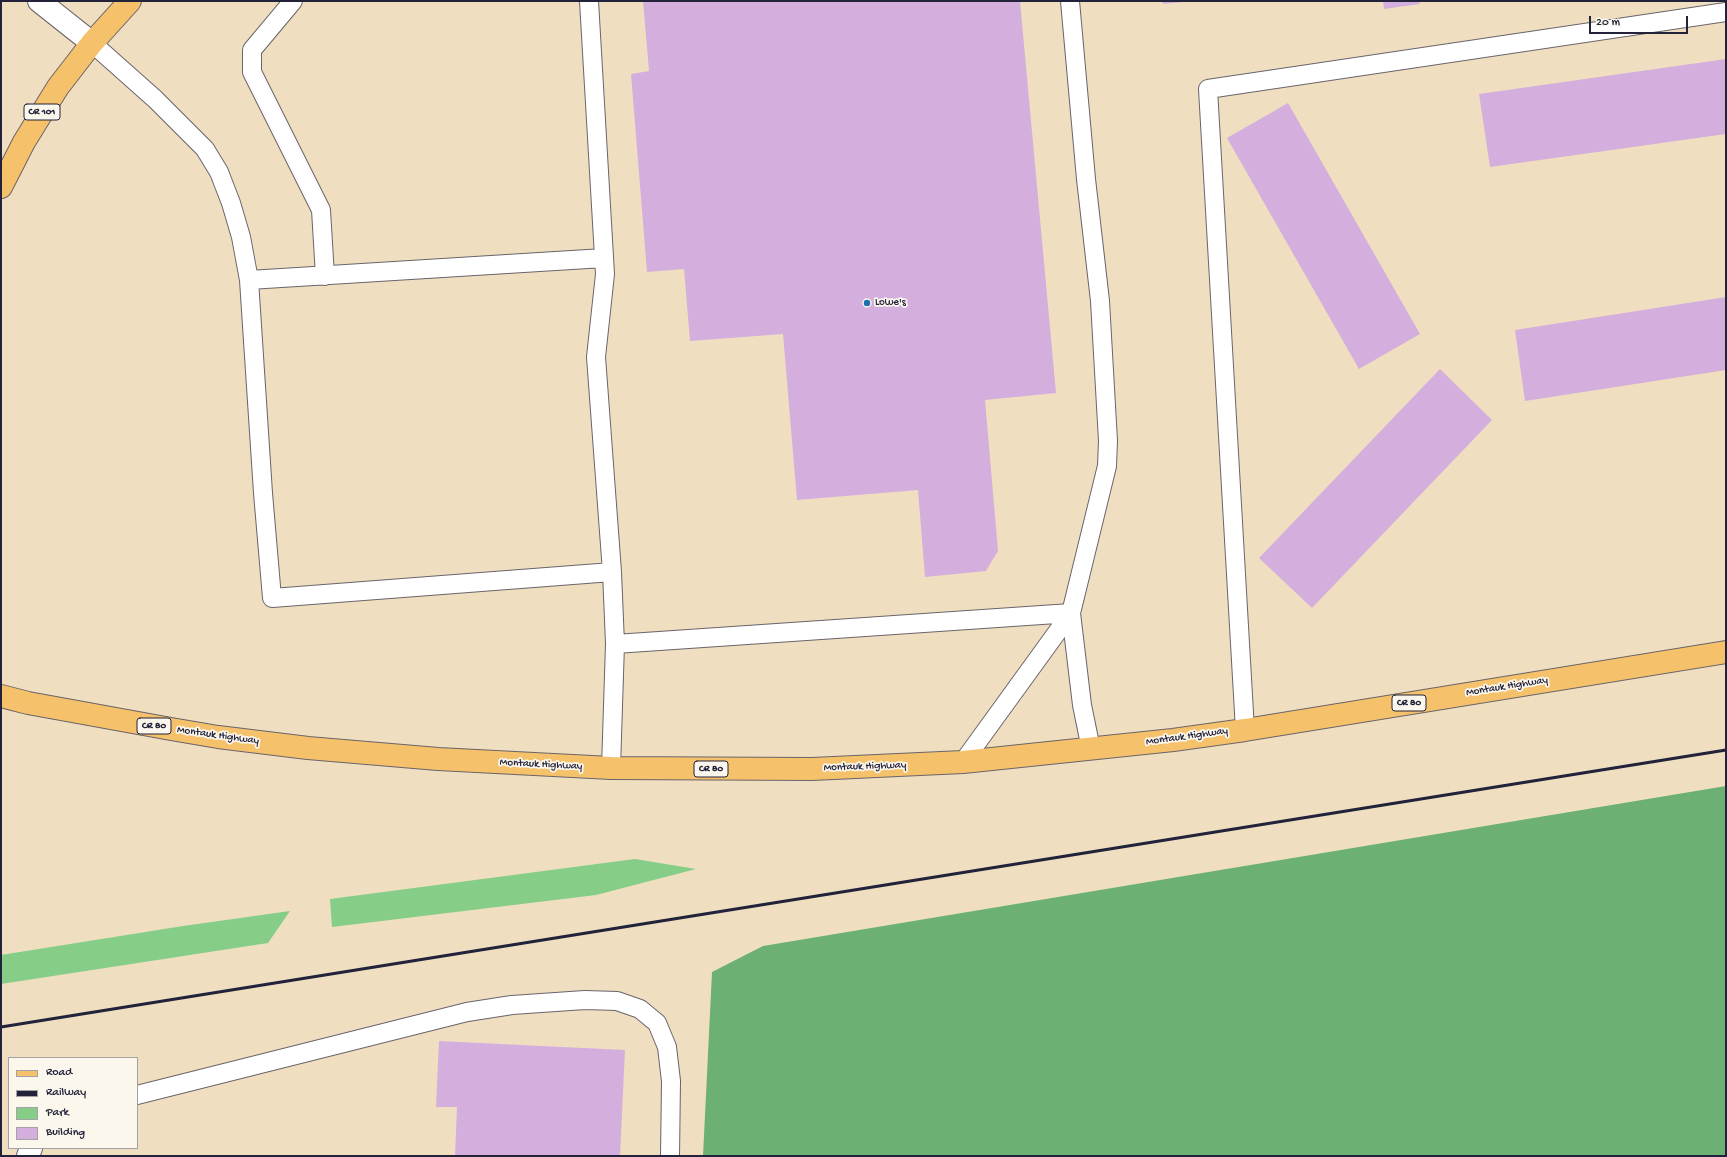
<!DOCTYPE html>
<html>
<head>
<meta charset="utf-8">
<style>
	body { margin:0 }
	#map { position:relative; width:1727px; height:1157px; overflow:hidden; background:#efdfc0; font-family:"Gochi Hand",sans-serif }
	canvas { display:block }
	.frame { position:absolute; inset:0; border:2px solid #22223b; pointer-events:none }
	.legend { position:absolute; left:8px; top:1057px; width:130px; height:92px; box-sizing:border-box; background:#fbf7ec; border:1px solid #a4a2a5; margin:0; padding:5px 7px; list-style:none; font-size:12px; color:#22223b }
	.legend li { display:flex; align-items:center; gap:8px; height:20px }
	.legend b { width:20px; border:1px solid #a4a2a5 }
	.scale { position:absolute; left:1589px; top:16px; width:99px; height:18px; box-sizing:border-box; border:2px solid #22223b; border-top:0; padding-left:5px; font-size:12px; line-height:14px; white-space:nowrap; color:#22223b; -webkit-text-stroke:3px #fbf7ec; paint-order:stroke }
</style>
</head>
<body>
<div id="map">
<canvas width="1727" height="1157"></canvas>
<div class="frame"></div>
<ul class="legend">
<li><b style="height:5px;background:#f5c16b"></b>Road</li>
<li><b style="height:5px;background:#22223b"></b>Railway</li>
<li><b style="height:11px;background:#86cd88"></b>Park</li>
<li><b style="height:11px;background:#d4afdd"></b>Building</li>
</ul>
<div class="scale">20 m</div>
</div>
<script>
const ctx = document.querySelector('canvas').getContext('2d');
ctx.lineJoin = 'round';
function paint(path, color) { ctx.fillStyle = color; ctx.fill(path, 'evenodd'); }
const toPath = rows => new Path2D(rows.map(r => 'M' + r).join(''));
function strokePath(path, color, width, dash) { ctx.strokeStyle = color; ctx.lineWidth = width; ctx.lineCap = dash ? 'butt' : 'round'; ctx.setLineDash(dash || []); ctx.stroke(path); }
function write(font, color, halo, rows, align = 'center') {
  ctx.font = font + ' "Gochi Hand",sans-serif'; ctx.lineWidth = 3.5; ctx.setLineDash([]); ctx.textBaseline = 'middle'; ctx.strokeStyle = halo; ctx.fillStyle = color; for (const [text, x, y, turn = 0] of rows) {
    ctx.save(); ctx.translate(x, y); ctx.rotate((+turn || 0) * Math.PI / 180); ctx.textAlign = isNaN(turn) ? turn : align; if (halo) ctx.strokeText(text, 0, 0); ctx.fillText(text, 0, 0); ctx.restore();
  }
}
paint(toPath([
	[635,859,696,869,596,895,332,927,330,899],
	[290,911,268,943,1,984,1,955,183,926]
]), '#86cd88');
paint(toPath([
	[1726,786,1726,1156,703,1156,712,972,763,946]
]), '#6cb074');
paint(toPath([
	[643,1,1020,1,1056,393,985,400,998,551,986,571,925,577,918,490,797,500,783,334,690,341,684,269,647,272,631,74,649,71],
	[1162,1,1183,1,1183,2,1163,4],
	[1383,1,1419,1,1420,4,1384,9],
	[1726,59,1726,134,1490,167,1479,94],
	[1288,103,1420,334,1359,369,1227,138],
	[1726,297,1726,370,1525,401,1515,330],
	[1440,369,1492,420,1312,608,1259,558],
	[439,1041,625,1050,620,1156,455,1156,457,1107,436,1107]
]), '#d4afdd');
const service = toPath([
	[293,1,252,50,252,72,321,210,325,276],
	[589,1,605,274,596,357,612,572,615,644,611,768],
	[1070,1,1086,179,1100,301,1108,441,1107,466,1071,613,1082,705,1091,749],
	[92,43,155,99,205,149,219,172,231,203,241,237,249,280,263,493,272,598,612,572],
	[249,280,604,258],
	[615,644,1071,613],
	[1245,730,1208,89,1726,12],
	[963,762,1071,613],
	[137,1095,467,1012,512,1005,585,1000,617,1001,640,1009,657,1023,667,1047,671,1081,670,1156]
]);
const minor = toPath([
	[39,1,92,43],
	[28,1156,31,1148]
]);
const primary = toPath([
	[1,187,24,142,58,87,92,43,130,1],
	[1,696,28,703,171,729,218,737,308,748,438,759,611,768,812,769,963,762,1173,740,1245,730,1726,652]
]);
strokePath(service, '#6a646a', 20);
strokePath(minor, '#6a646a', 24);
strokePath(primary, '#6a646a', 24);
strokePath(service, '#fff', 18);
strokePath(minor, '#fff', 22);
strokePath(primary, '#f5c16b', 22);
strokePath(toPath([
	[1,1027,1726,750]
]), '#22223b', 3);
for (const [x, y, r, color] of [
	[867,303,4,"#1f6fb2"]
]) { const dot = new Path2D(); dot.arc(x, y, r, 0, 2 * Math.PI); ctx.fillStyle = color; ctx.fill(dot); strokePath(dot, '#fbf7ec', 1.5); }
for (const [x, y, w] of [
	[42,112,36],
	[1409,703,34],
	[154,726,34],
	[711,769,34]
]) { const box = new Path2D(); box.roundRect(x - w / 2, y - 8, w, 16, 3); ctx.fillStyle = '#fbf7ec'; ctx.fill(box); strokePath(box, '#22223b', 1); }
write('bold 10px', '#22223b', null, [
	["CR 101",42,112],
	["CR 80",1409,703],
	["CR 80",154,726],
	["CR 80",711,769]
]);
write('11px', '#22223b', '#fbf7ec', [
	["Lowe's",875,303]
], 'left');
write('11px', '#22223b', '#fbf7ec', [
	["Montauk Highway",1507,687,-9],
	["Montauk Highway",218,736,8],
	["Montauk Highway",1187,737,-8],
	["Montauk Highway",541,765,3],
	["Montauk Highway",865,767,-2]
]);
</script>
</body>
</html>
